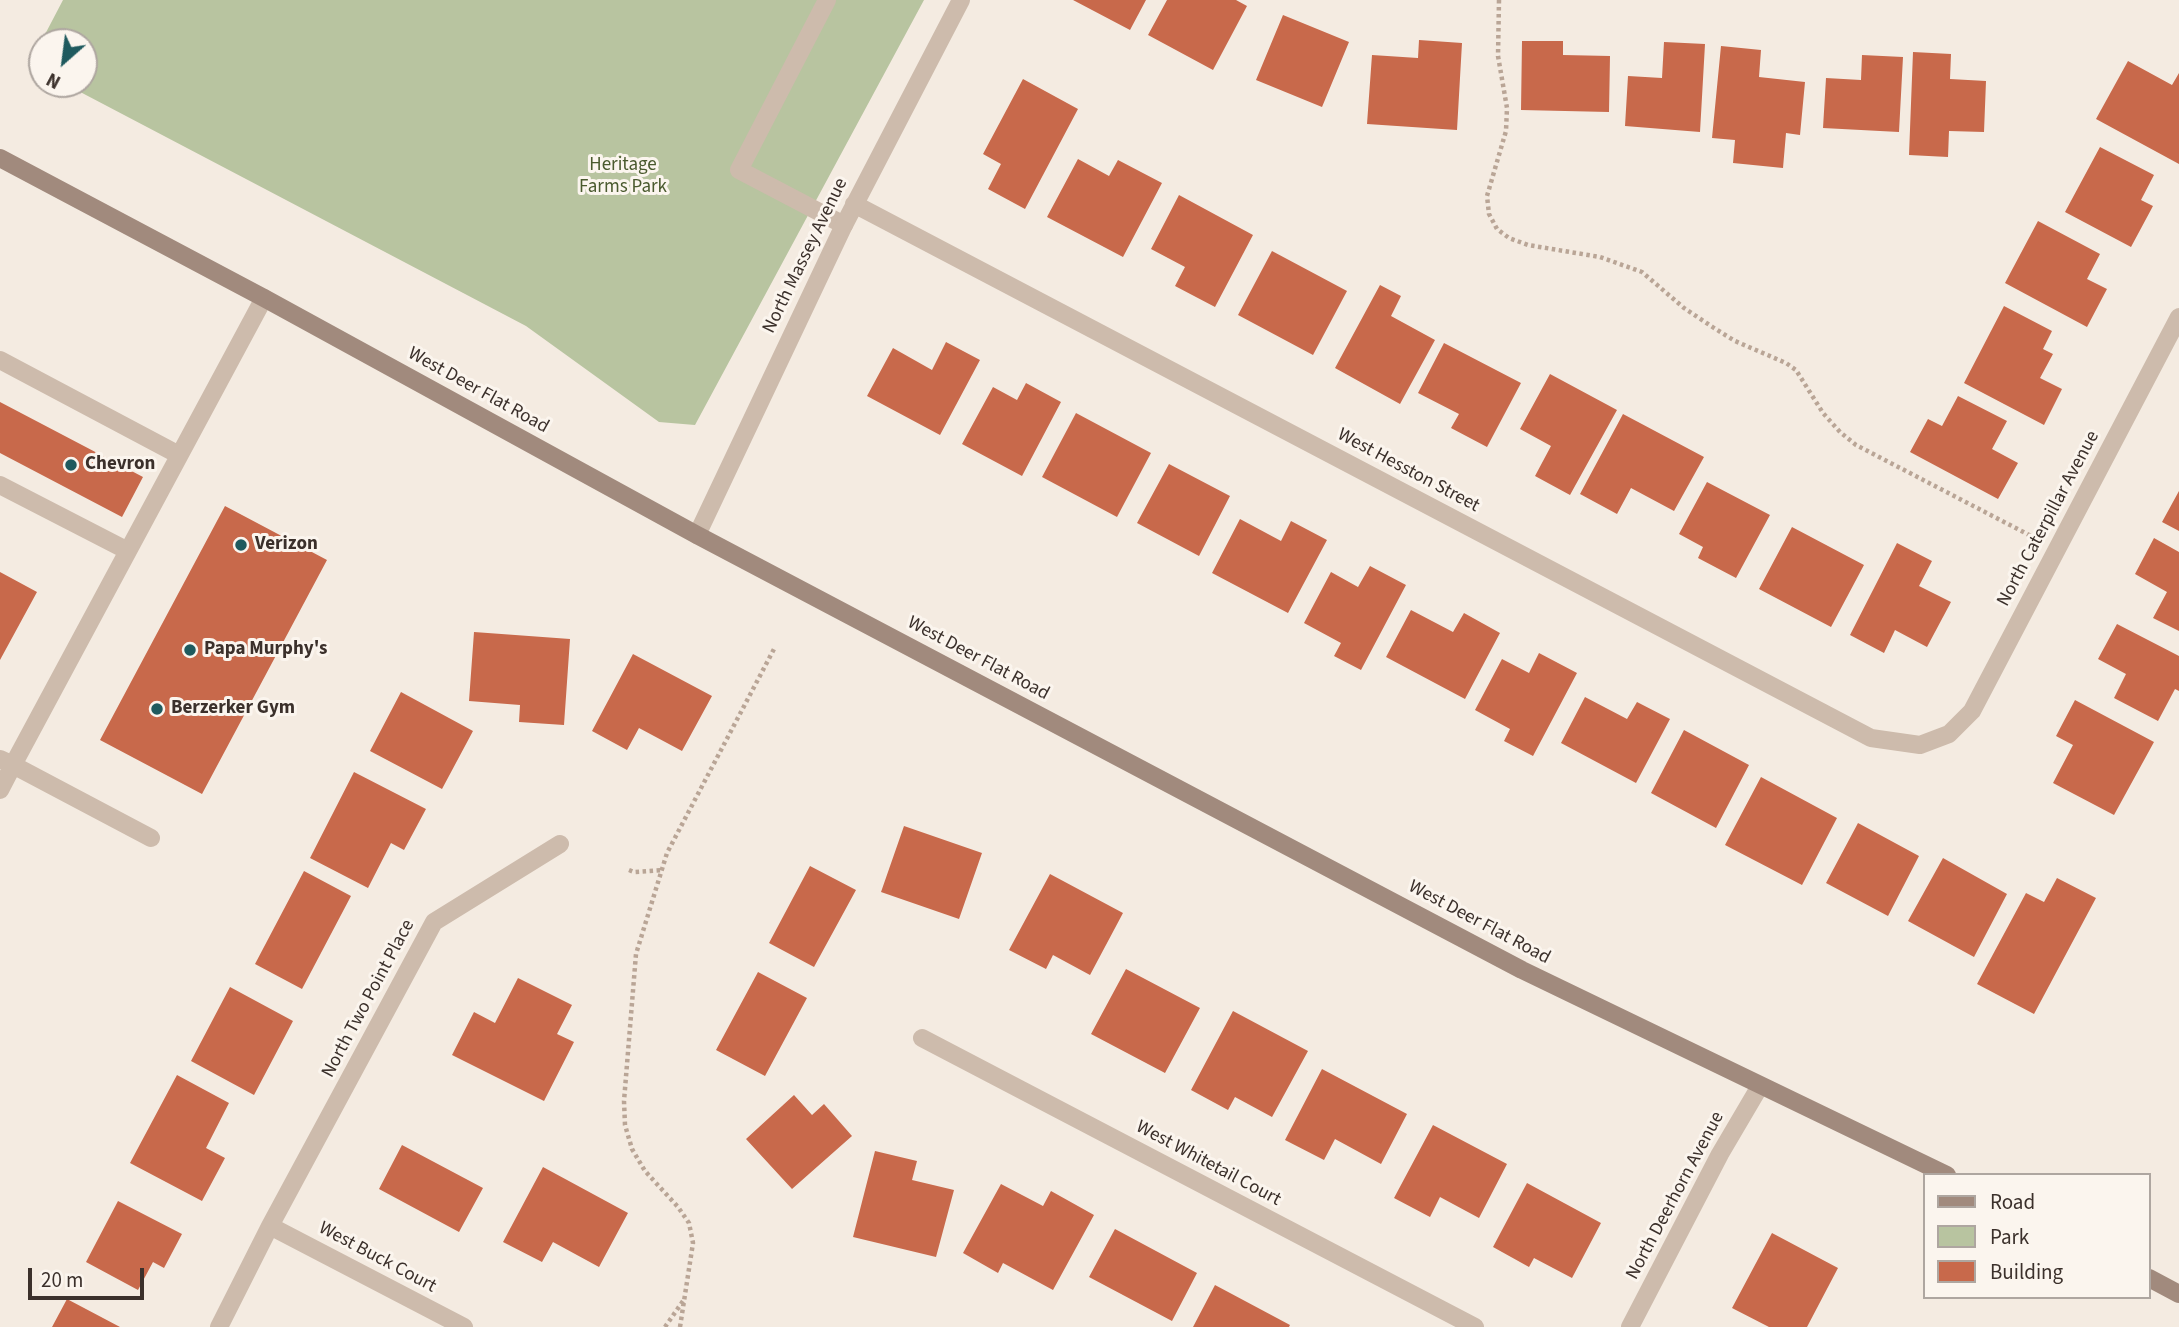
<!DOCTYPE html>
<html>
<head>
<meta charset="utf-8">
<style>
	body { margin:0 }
	#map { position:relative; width:2179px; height:1327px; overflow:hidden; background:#f4ebe1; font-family:"Source Sans 3",sans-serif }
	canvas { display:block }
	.legend { position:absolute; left:1923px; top:1173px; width:228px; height:126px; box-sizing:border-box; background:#fbf5ee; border:2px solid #aea6a0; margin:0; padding:9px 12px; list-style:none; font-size:21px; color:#3b302b }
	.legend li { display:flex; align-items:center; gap:14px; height:35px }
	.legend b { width:35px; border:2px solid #aea6a0 }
	.north { position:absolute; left:28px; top:28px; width:70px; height:70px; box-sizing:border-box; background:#fbf5ee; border:2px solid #aea6a0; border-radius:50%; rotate:208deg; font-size:19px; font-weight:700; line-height:28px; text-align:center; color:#3b302b }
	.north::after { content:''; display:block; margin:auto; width:24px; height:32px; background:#1f5a5e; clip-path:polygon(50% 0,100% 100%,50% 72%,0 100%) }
	.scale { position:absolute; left:28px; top:1268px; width:116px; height:32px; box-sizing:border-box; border:4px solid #3b302b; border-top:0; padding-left:9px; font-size:21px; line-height:24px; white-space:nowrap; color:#3b302b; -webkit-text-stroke:5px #fbf5ee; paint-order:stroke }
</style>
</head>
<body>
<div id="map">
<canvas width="2179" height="1327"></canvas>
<ul class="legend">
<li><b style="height:9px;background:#a18a7d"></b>Road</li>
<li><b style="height:19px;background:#b8c4a0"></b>Park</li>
<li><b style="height:19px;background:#c8694b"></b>Building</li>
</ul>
<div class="north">N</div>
<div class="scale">20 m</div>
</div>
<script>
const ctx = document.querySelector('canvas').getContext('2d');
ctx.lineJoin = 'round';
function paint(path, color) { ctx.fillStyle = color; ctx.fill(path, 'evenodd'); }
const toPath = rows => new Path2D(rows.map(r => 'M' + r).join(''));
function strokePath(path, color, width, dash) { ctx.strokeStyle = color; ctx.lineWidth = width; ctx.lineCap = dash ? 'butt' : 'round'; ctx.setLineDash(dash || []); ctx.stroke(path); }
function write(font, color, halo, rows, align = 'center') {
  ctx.font = font + ' "Source Sans 3",sans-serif'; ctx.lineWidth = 6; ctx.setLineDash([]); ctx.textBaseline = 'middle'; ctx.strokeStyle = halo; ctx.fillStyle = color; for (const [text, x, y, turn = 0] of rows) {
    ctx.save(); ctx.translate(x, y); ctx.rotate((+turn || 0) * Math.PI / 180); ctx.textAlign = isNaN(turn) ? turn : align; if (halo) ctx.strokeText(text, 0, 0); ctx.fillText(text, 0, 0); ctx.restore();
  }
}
paint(toPath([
	[63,0,924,0,695,425,659,422,526,326,65,84,84,84,84,42,42,42,42,44,41,42]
]), '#b8c4a0');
paint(toPath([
	[1073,0,1146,0,1130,30],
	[1167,0,1236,0,1247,6,1213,70,1148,35],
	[1283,15,1349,42,1322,107,1256,80],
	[1419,40,1462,43,1457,130,1367,124,1372,55,1418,58],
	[1522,41,1563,41,1563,55,1610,56,1609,112,1521,110],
	[1664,42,1705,44,1700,132,1625,126,1628,76,1662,78],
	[1721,46,1761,50,1759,77,1805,82,1800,135,1786,133,1783,168,1733,163,1735,140,1712,138],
	[1913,52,1951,54,1950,79,1986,81,1984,132,1949,131,1948,157,1909,155],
	[1862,55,1903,57,1899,132,1823,128,1826,78,1861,80],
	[2128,61,2172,85,2179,73,2179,164,2096,119],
	[1023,79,1078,109,1025,209,988,189,1001,164,983,154],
	[2100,147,2154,175,2141,200,2153,206,2131,247,2065,212],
	[1078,159,1109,176,1118,160,1162,183,1123,257,1047,217],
	[1179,195,1253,235,1215,307,1175,286,1185,267,1151,249],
	[2038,221,2100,254,2087,279,2107,289,2087,327,2005,283],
	[1272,251,1347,291,1313,355,1238,315],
	[1380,285,1401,296,1391,316,1435,340,1400,404,1335,368],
	[2004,306,2052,331,2043,349,2053,354,2040,378,2062,389,2044,425,1964,383],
	[946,342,980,360,940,435,867,396,893,348,932,370],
	[1444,343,1521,383,1487,447,1451,428,1459,414,1418,393],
	[1550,374,1617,410,1570,495,1535,476,1551,446,1520,429],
	[1026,383,1061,402,1022,476,962,444,993,387,1017,400],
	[1958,396,2007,421,1992,449,2018,463,1998,499,1910,452,1928,419,1942,426],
	[0,402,143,477,122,517,0,453],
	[1076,413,1151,453,1117,517,1042,477],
	[1623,414,1704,457,1674,511,1631,488,1617,514,1580,494],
	[1169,464,1230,496,1199,556,1137,523],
	[1707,482,1770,515,1736,578,1698,558,1703,547,1679,534],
	[2179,491,2179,531,2162,522],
	[225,506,327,560,202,794,100,740],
	[1240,519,1281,541,1291,521,1327,540,1288,613,1212,573],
	[1792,527,1864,565,1831,627,1759,589],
	[2154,538,2179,552,2179,631,2153,618,2167,592,2135,574],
	[1897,543,1932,561,1919,586,1951,602,1927,647,1895,630,1884,653,1850,635],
	[1370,566,1406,585,1361,670,1334,656,1341,643,1304,623,1331,572,1358,587],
	[0,572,37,592,0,660],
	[1411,610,1453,632,1464,613,1500,633,1465,699,1386,657],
	[2117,624,2179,656,2179,691,2175,689,2158,721,2114,698,2126,674,2098,659],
	[474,632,570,639,564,725,519,722,520,705,469,701],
	[1539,653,1577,673,1533,756,1504,741,1510,729,1475,710,1502,659,1529,673],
	[633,654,712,696,682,751,639,728,627,750,592,731],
	[401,692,473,731,442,789,370,751],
	[1585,697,1627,719,1637,702,1670,719,1636,783,1561,743],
	[2075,700,2154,742,2114,815,2053,783,2073,745,2056,736],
	[1684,730,1749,765,1716,828,1651,793],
	[354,772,426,809,404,850,391,843,368,888,310,858],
	[1761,777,1837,818,1802,885,1725,845],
	[1858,823,1919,856,1888,916,1826,883],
	[904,826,982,853,959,919,881,892],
	[1943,858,2007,894,1974,957,1908,921],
	[810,866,856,890,814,967,769,943],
	[304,871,351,896,302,989,255,964],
	[1050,874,1123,913,1090,975,1053,955,1046,969,1009,950],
	[2057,878,2096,898,2034,1014,1977,984,2026,893,2044,902],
	[1126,969,1200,1008,1165,1073,1091,1034],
	[758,972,807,998,765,1076,716,1050],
	[518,978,572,1005,557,1034,574,1042,544,1101,452,1055,474,1012,495,1023],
	[230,987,293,1021,254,1095,191,1061],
	[1233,1011,1308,1051,1272,1117,1235,1097,1228,1110,1191,1090],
	[1322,1069,1407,1114,1381,1164,1335,1139,1324,1160,1285,1140],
	[177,1075,229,1103,206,1148,225,1158,202,1201,130,1163],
	[794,1095,812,1115,824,1104,852,1136,792,1189,746,1139],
	[1433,1125,1507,1164,1479,1218,1440,1197,1430,1217,1394,1198],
	[402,1145,483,1188,459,1232,379,1189],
	[875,1151,917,1161,912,1180,954,1190,936,1257,853,1237],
	[543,1167,628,1213,599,1267,553,1242,542,1262,503,1242],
	[1527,1183,1601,1223,1572,1278,1534,1258,1529,1267,1493,1247],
	[1001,1184,1043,1206,1051,1191,1094,1215,1053,1290,1003,1263,998,1273,963,1253],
	[118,1201,182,1234,164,1268,153,1262,138,1290,86,1262],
	[1115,1229,1197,1273,1172,1321,1089,1277],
	[1772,1233,1838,1268,1807,1327,1769,1327,1732,1308],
	[1215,1285,1290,1325,1289,1327,1193,1327],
	[67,1299,120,1327,52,1327]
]), '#c8694b');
strokePath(toPath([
	[1499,0,1498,56,1507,108,1506,131,1487,196,1489,214,1497,229,1509,238,1528,245,1600,257,1642,272,1684,308,1714,328,1735,341,1786,363,1796,370,1823,413,1840,432,1856,445,2033,537],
	[629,870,634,872,662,870],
	[665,1327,683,1301],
	[680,1327,693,1243,689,1223,678,1207,645,1171,632,1149,625,1125,624,1101,636,954,667,853,774,649]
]), '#b9a596', 4.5, [3.5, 3.5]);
strokePath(toPath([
	[827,0,739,170,844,225],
	[0,360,179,455],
	[0,485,128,551],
	[0,759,13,765,0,790],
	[151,838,13,765,264,298]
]), '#cdbbac', 18);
strokePath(toPath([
	[854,204,1871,738,1920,745,1949,734,1972,711,2179,317],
	[697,535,844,225,961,0],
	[922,1038,1475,1327],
	[270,1226,464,1327],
	[219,1327,270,1226,434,922,560,844],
	[1630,1327,1720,1154,1760,1086]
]), '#cdbbac', 18);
strokePath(toPath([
	[0,158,264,298,697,535,1522,970,1947,1175],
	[2149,1278,2179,1294]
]), '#a18a7d', 18);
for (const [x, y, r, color] of [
	[71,465,7,"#1f5a5e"],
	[241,545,7,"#1f5a5e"],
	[190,650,7,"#1f5a5e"],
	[157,709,7,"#1f5a5e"]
]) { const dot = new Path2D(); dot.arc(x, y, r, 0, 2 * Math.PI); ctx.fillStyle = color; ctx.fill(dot); strokePath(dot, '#fbf5ee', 2.5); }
write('19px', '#4a5a2e', '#fbf5ee', [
	["Heritage",623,166],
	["Farms Park",623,188]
]);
write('19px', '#3b302b', '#fbf5ee', [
	["North Massey Avenue",806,256,-64],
	["West Deer Flat Road",478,391,29],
	["West Hesston Street",1408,471,28],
	["North Caterpillar Avenue",2049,519,-62],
	["West Deer Flat Road",978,659,28],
	["West Deer Flat Road",1479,923,28],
	["North Two Point Place",369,999,-62],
	["West Whitetail Court",1208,1164,28],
	["North Deerhorn Avenue",1676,1196,-62],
	["West Buck Court",377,1258,28]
]);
write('bold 19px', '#3b302b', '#fbf5ee', [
	["Chevron",85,465],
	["Verizon",255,545],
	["Papa Murphy's",204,650],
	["Berzerker Gym",171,709]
], 'left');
</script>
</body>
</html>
